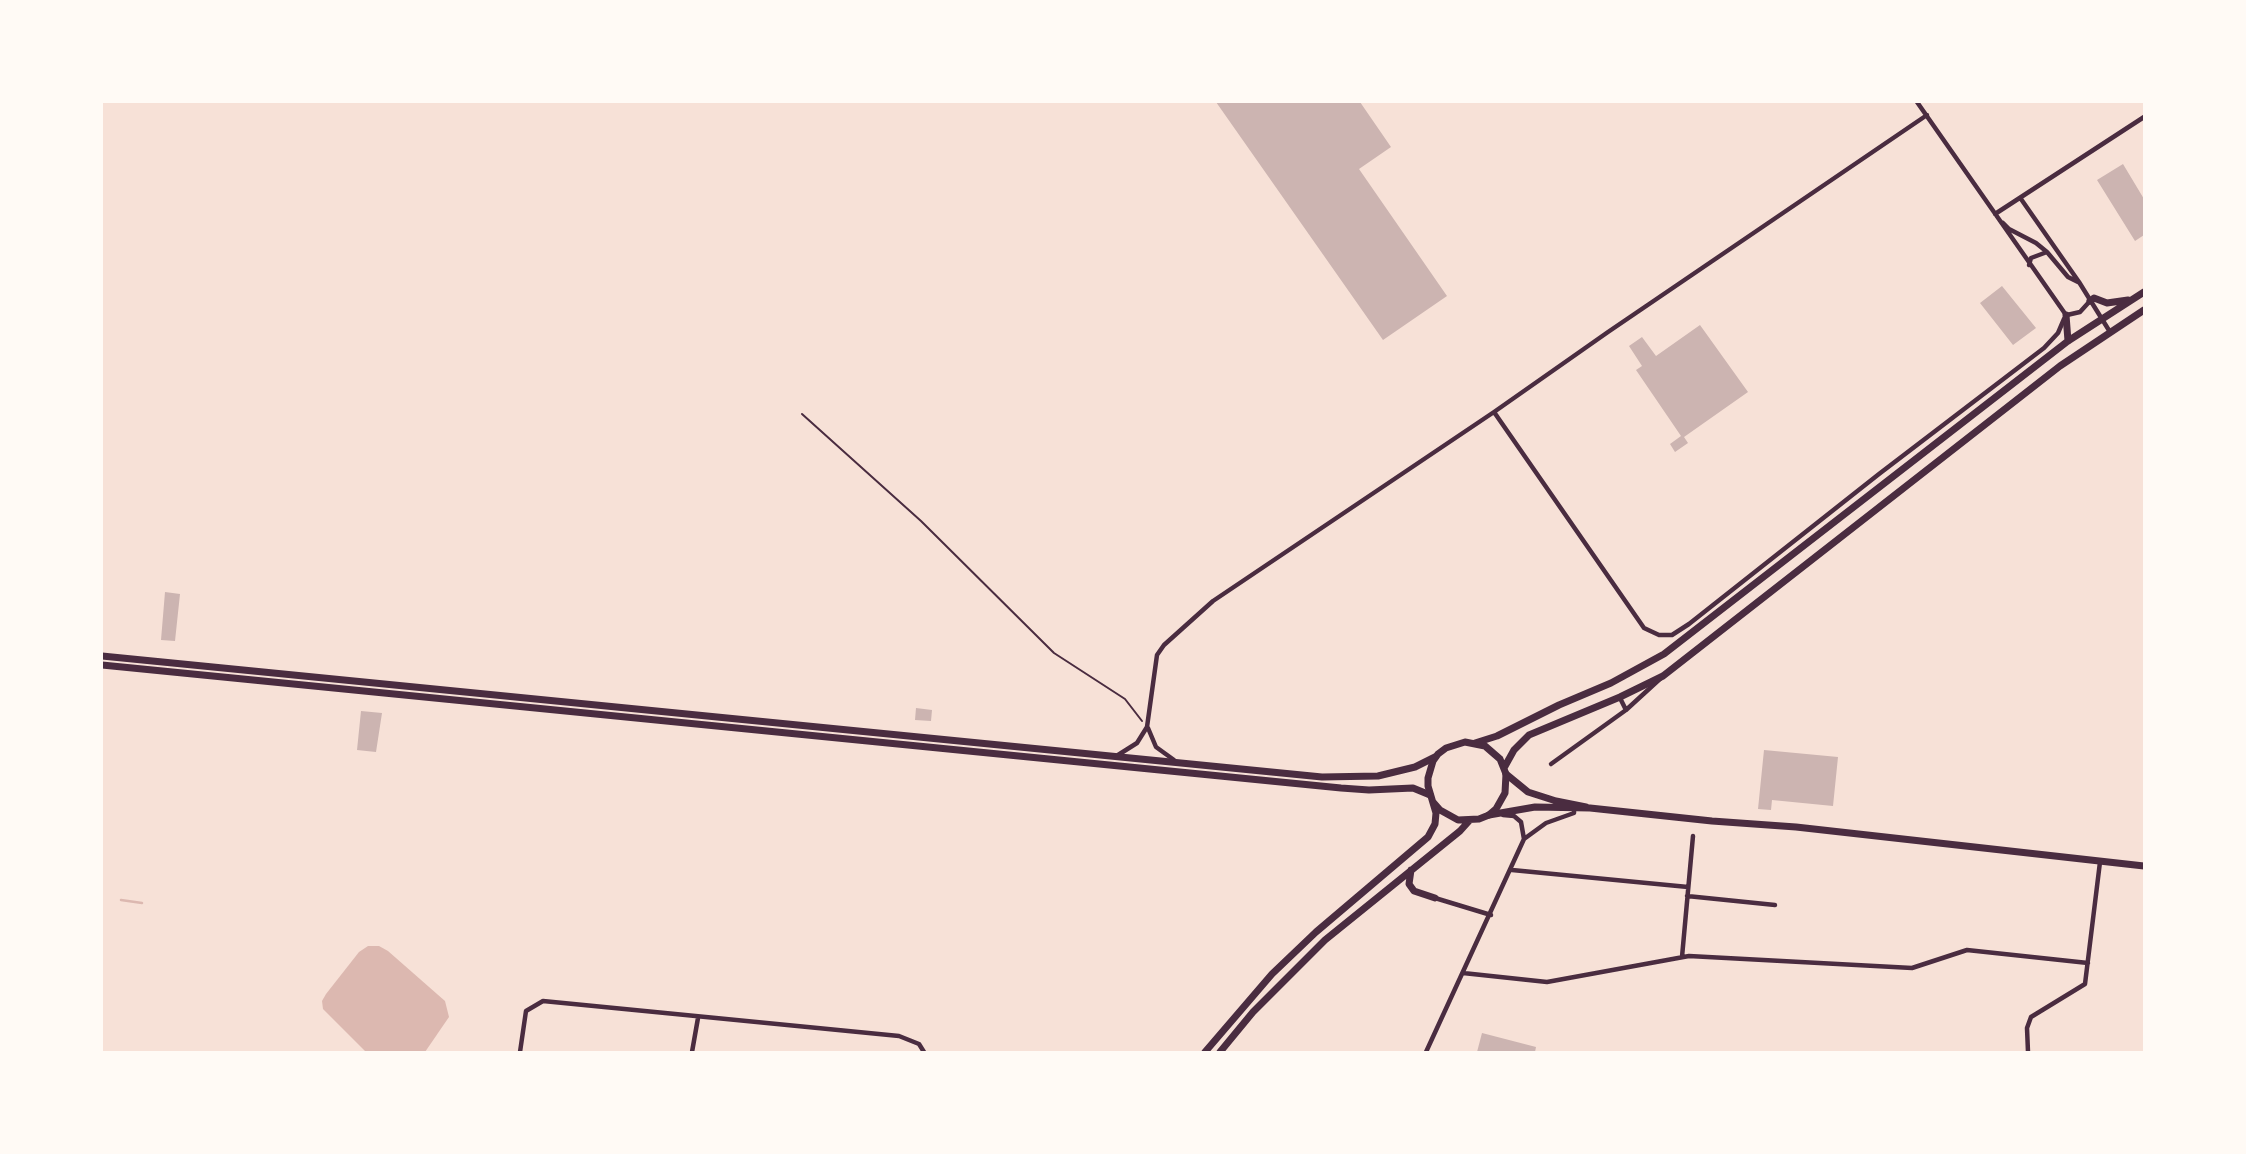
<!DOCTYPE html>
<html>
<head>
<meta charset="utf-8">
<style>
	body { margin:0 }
	#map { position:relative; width:2246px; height:1154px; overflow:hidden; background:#f7e1d7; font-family:"DejaVu Sans",sans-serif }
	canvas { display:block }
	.frame { position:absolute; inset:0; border:103px solid #fffaf5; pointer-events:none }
</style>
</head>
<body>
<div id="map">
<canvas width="2246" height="1154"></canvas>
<div class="frame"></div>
</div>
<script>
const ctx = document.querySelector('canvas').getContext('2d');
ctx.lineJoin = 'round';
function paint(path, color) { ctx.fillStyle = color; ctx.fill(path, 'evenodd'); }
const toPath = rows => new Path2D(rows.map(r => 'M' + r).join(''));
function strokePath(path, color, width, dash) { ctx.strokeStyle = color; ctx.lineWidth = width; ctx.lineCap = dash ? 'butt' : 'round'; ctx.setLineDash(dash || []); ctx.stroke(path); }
paint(toPath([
	[368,946,379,946,388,951,445,1001,449,1017,425,1052,366,1052,323,1009,322,1001,326,994,359,952]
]), '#dcb8b0');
strokePath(toPath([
	[121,900,142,903]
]), '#dcb8b0', 2.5);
paint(toPath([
	[1216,102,1360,102,1391,147,1359,169,1447,296,1383,340],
	[2123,164,2144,199,2144,235,2135,241,2097,180],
	[2002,286,2036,328,2013,345,1980,303],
	[1700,325,1748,392,1684,437,1688,443,1675,452,1670,444,1681,436,1636,370,1642,366,1629,346,1642,337,1656,356],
	[165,592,180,594,175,641,161,640],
	[916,708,932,710,931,721,915,720],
	[361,711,382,713,376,752,357,750],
	[1764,750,1838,757,1833,806,1772,800,1771,810,1758,809],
	[1482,1033,1536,1047,1535,1052,1477,1052]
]), '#ccb4b1');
strokePath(toPath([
	[802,414,921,521,1054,653,1125,699,1142,721]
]), '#4a2c40', 2);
strokePath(toPath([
	[1917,102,2066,315],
	[2021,199,2079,282,2110,332],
	[1995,214,2144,117],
	[2003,223,2009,229,2036,243,2047,252],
	[2029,265,2031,258,2047,252,2068,277,2078,282],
	[2067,315,2080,312,2090,301],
	[1494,412,1644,628,1659,635,1672,635,1689,624,1879,474,2044,348,2058,333,2064,319],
	[1620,698,1626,710,1661,678],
	[1148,728,1156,747,1174,760],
	[1118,755,1137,743,1147,727,1157,655,1164,645,1213,601,1494,412,1608,332,1927,115],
	[1551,764,1626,710],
	[1503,815,1514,816,1521,822,1524,839],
	[1512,870,1688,887],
	[1687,896,1775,905],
	[1435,898,1491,915],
	[1682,957,1693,836],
	[1463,973,1547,982,1689,956,1912,968,1967,950,2088,963],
	[520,1052,526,1011,543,1001,899,1036,919,1044,924,1052],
	[692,1052,698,1018],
	[1426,1052,1524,839,1546,823,1574,813,1574,810],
	[2028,1052,2027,1028,2031,1017,2085,984,2100,862]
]), '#4a2c40', 4.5);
strokePath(toPath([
	[102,656,1322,777,1378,776,1415,767,1435,757],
	[102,665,1341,788,1369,790,1413,788,1430,795],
	[1506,774,1528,792,1556,801,1586,807],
	[1489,815,1535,807,1590,808,1712,821,1796,827,2144,866]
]), '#4a2c40', 7);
strokePath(toPath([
	[2090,301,2094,298,2107,303,2128,300],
	[2066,315,2068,341],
	[1475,743,1497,736,1559,705,1611,683,1664,654,2068,341,2144,292],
	[1504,768,1514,750,1529,735,1620,697,1663,676,2060,366,2144,310],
	[1411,870,1409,884,1414,891,1435,898],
	[1205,1052,1272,974,1316,932,1428,837,1435,824,1436,813,1428,786,1428,778,1433,761,1438,754,1446,748,1465,742,1485,746,1500,759,1506,774,1505,793,1496,809,1489,815,1479,819,1458,820,1440,810,1433,802],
	[1220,1052,1253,1012,1325,940,1460,831,1469,821]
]), '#4a2c40', 7);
</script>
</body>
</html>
